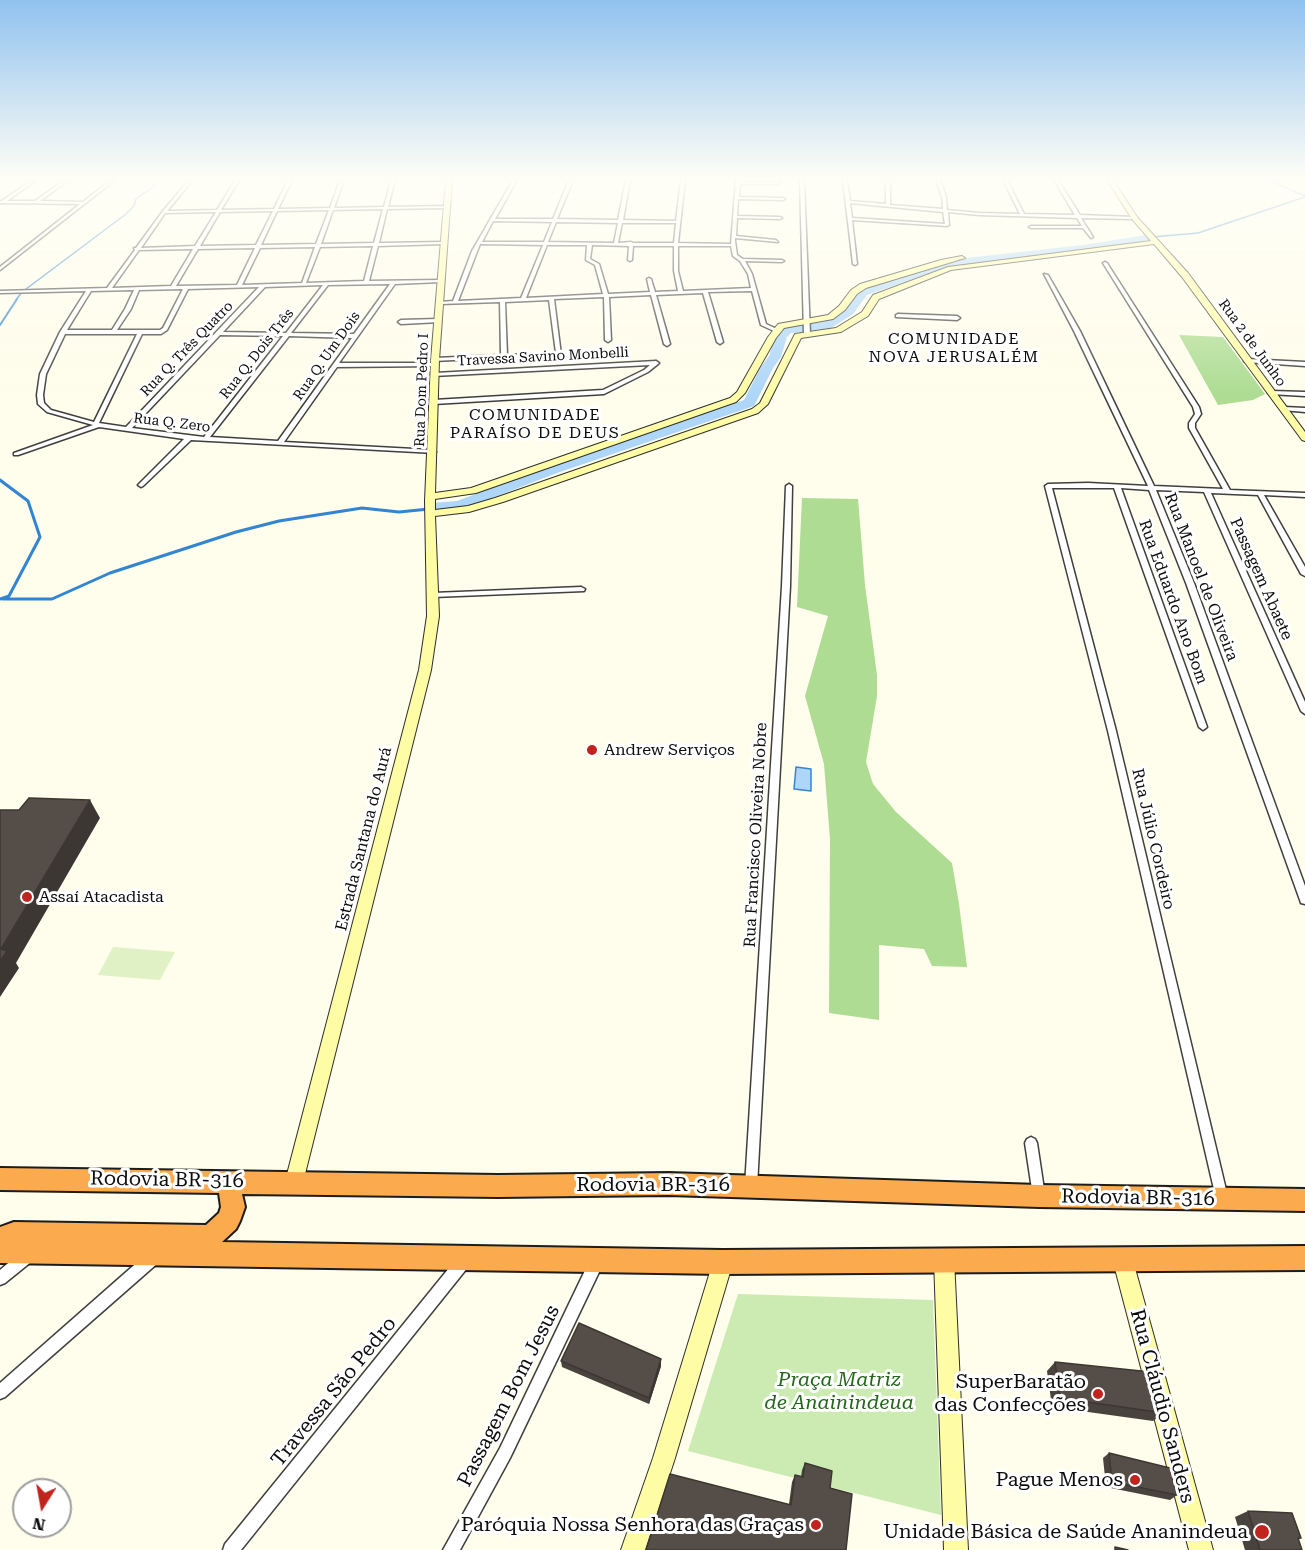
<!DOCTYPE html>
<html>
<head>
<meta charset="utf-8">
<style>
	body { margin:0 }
	#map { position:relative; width:1305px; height:1550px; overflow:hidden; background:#fffdeb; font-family:"Roboto Serif",serif }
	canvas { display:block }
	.north { position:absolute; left:12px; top:1478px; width:60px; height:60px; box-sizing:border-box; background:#fff; border:2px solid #9e9e9e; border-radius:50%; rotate:191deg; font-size:16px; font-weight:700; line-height:24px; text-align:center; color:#0c0c0c }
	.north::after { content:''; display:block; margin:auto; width:21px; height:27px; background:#c1241e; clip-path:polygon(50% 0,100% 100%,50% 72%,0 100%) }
</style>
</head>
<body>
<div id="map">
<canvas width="1305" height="1550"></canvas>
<div class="north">N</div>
</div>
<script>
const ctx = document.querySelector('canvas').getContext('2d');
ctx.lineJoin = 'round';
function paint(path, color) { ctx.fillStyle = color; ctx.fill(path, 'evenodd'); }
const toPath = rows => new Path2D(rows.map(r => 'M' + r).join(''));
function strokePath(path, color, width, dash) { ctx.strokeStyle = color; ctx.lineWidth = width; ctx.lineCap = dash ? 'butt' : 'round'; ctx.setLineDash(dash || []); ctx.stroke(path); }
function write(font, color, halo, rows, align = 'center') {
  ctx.font = font + ' "Roboto Serif",serif'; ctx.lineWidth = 6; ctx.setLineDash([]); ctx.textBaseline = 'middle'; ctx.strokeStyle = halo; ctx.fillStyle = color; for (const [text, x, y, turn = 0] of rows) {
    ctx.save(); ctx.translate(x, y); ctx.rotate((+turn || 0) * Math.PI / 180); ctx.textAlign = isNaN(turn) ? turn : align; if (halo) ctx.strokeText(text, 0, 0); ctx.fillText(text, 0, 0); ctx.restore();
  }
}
paint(toPath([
	[738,1294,933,1300,941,1515,688,1451]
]), '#ccebb3');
paint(toPath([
	[1179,335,1223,337,1265,394,1253,400,1218,405],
	[802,498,858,499,865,585,877,675,877,696,866,762,873,784,896,812,952,863,959,904,967,967,932,966,924,949,879,945,879,1020,829,1013,830,839,824,764,805,696,828,616,797,607]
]), '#addc92');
paint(toPath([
	[113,947,175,952,160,980,98,975]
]), '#dff1c5');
const water = toPath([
	[796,767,811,769,811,791,794,789,796,767]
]);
paint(water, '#add6f9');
strokePath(water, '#3185d3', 1.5);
strokePath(toPath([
	[1268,180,1305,196],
	[1152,237,1198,233,1305,197],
	[16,300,22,292,126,214,134,206,136,199,162,180]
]), '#3185d3', 1.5);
strokePath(toPath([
	[0,325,17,299]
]), '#3185d3', 2);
strokePath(toPath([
	[0,480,28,501,40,537,9,596,0,599],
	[3,599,52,599,110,573,236,532,279,521,362,508,399,512,429,509]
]), '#3185d3', 3);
paint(toPath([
	[1152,234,1157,237,1156,239,1083,251,950,266,867,295,853,314,831,328,791,333,787,337,781,357,773,368,754,406,557,473,466,508,433,513,425,508,433,503,457,501,547,467,744,400,761,367,769,356,775,336,783,327,824,322,845,308,859,291,948,260,1083,245,1152,234]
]), '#add6f9');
const street = toPath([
	[32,180,36,180,7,201,35,201,65,180,69,180,40,201,83,202,111,180,115,180,0,270,0,267,80,204,0,203,0,201,2,201,32,180],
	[189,180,193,180,167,211,217,210,235,180,239,180,221,210,274,209,288,180,292,180,278,209,330,208,340,180,344,180,334,208,384,207,391,180,395,180,388,207,447,206,446,208,387,209,379,243,444,242,446,243,444,244,378,246,369,281,441,280,443,281,441,282,395,284,339,363,435,363,438,365,437,366,337,367,284,442,433,450,436,452,435,453,191,440,143,486,141,487,138,485,184,439,99,427,18,455,14,455,14,453,93,425,47,412,38,404,37,395,40,374,60,332,86,291,0,293,0,291,107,288,135,250,134,248,136,248,163,211,189,180],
	[383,209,374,243,321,244,333,210,383,209],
	[329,210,316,244,261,245,277,211,329,210],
	[273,211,256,245,200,246,220,212,273,211],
	[216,212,195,246,141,248,165,213,216,212],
	[373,246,364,281,306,283,320,247,373,246],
	[315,247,302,283,242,285,260,248,315,247],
	[255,248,237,285,176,286,198,249,255,248],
	[193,249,171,286,112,288,139,250,193,249],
	[390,284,354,334,291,333,328,285,390,284],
	[323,285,286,333,223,332,265,287,323,285],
	[259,287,126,427,99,423,142,334,161,334,167,330,188,289,259,287],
	[183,289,163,328,160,330,117,330,131,309,139,290,183,289],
	[134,290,125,309,112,330,67,330,91,291,134,290],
	[65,334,137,334,94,422,51,410,44,403,43,395,46,374,65,334],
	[220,335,283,336,204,437,132,428,220,335],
	[289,336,352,338,278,441,210,437,289,336],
	[513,180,517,180,495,219,553,219,569,180,573,180,557,219,618,220,626,180,630,180,623,220,676,221,681,180,685,180,678,243,731,244,736,180,740,180,740,182,780,182,779,184,740,184,739,197,783,198,785,199,783,200,738,199,737,216,780,217,782,218,780,219,737,218,736,236,776,240,778,242,735,238,735,241,737,255,743,259,782,260,784,261,782,262,745,261,752,274,766,324,779,330,774,331,761,325,752,291,708,292,723,342,720,344,717,342,703,293,656,295,670,344,667,346,664,344,651,295,609,297,611,340,608,342,605,340,604,297,554,299,561,355,433,361,432,360,435,358,501,355,500,302,440,304,438,303,440,302,453,301,472,251,513,180],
	[493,221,552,222,544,242,482,242,493,221],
	[556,222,618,223,614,243,548,242,556,222],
	[622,223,676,223,674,243,633,243,631,242,618,243,622,223],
	[480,244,543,245,521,298,458,301,480,244],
	[547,245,587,245,586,260,595,265,603,294,526,298,547,245],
	[592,245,629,246,628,260,630,261,632,260,633,246,674,246,674,271,678,291,655,292,651,279,649,278,647,279,650,292,608,294,599,264,590,259,592,245],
	[678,246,731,246,733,256,740,261,748,274,751,288,683,291,678,271,678,246],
	[549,300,556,353,507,355,505,302,549,300],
	[800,180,804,180,810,334,807,336,804,334,800,180],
	[843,180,847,180,850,201,886,204,886,180,890,180,890,205,943,209,942,197,936,180,940,180,946,197,947,210,979,213,1020,214,1003,180,1007,180,1024,214,1075,215,1054,180,1058,180,1080,215,1134,217,1136,218,1134,219,1081,218,1093,237,1091,238,1083,228,1031,228,1029,227,1031,226,1082,226,1077,218,979,215,948,212,949,225,947,226,852,220,857,264,855,265,853,264,843,180],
	[850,203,943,212,945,224,852,218,850,203],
	[1105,262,1107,263,1199,407,1201,414,1195,423,1195,428,1230,490,1305,493,1305,497,1264,495,1305,567,1305,576,1301,574,1258,495,1211,493,1305,702,1305,714,1301,711,1204,492,1156,490,1194,583,1305,886,1305,904,1301,903,1300,900,1186,583,1149,490,1121,488,1207,727,1203,730,1199,727,1114,488,1052,488,1116,731,1228,1198,1226,1202,1222,1204,1218,1202,1216,1198,1108,731,1045,486,1048,484,1088,483,1148,486,1074,331,1044,274,1048,275,1080,331,1154,486,1223,489,1189,428,1189,423,1195,414,1193,407,1103,263,1105,262],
	[898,314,957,316,960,318,957,320,896,317,896,315,898,314],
	[438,319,441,321,440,322,401,324,398,322,401,320,438,319],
	[1247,359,1305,362,1305,366,1245,362,1244,361,1247,359],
	[656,361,659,363,658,364,648,372,604,394,434,404,431,402,434,400,603,390,644,370,650,365,433,376,433,374,435,373,656,361],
	[1271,391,1305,392,1305,396,1269,394,1268,393,1271,391],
	[1284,407,1305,408,1305,412,1282,410,1282,408,1284,407],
	[789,484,792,486,790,586,757,1186,755,1190,751,1192,747,1190,745,1186,782,586,786,486,789,484],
	[581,587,585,589,584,591,433,597,429,595,433,593,581,587],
	[1031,1137,1035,1139,1037,1143,1045,1196,1043,1200,1039,1202,1035,1200,1033,1196,1025,1143,1027,1139,1031,1137],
	[26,1250,31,1252,33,1257,31,1262,5,1283,0,1285,0,1270,21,1252,26,1250],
	[154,1250,159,1252,161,1257,159,1262,5,1397,0,1399,0,1383,149,1252,154,1250],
	[463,1255,468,1257,470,1262,468,1267,241,1550,223,1550,225,1544,458,1257,463,1255],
	[596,1256,601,1258,603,1263,601,1268,510,1458,460,1550,443,1550,500,1448,591,1258,596,1256]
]);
const secondary = toPath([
	[446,180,452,180,439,360,435,493,471,488,730,398,737,392,768,337,778,324,828,315,839,306,851,290,860,284,941,260,962,256,965,258,866,288,857,294,845,310,833,319,784,328,776,338,745,393,736,402,476,493,435,499,435,510,468,506,495,498,752,409,760,403,795,334,836,328,862,312,873,295,948,267,1151,241,1132,219,1107,180,1113,180,1137,217,1188,273,1305,432,1305,441,1302,440,1182,277,1154,244,951,270,879,299,868,316,841,332,801,338,768,404,758,413,503,502,469,512,435,516,439,616,431,670,303,1182,301,1188,294,1191,287,1188,285,1182,419,670,427,616,425,501,431,360,446,180],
	[944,1249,951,1252,954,1259,968,1550,944,1550,934,1259,937,1252,944,1249],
	[1123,1251,1130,1254,1133,1261,1213,1550,1189,1550,1113,1261,1116,1254,1123,1251],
	[723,1252,730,1255,733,1262,675,1458,645,1550,621,1550,653,1458,713,1262,716,1255,723,1252]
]);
const highway = toPath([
	[0,1168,498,1175,669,1173,1039,1185,1305,1189,1305,1211,1039,1207,669,1195,498,1197,242,1194,245,1207,240,1221,236,1229,222,1242,723,1250,1305,1246,1305,1270,723,1274,0,1263,0,1227,14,1222,206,1225,219,1213,221,1207,219,1193,0,1190,0,1168]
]);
strokePath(street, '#3f3f3f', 3);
strokePath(secondary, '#2e2e2e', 2);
strokePath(highway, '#1d1d1d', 4);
paint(street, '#fff');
paint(secondary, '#fffca6');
paint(highway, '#fbaa4d');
paint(toPath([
	[661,1359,661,1366,649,1404,562,1367,561,1361],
	[1055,1362,1163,1413,1153,1421,1052,1407,1047,1371],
	[1109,1453,1177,1495,1170,1500,1106,1487,1103,1458],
	[805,1463,830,1488,846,1550,789,1504,792,1482,795,1475,801,1477,802,1470],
	[1248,1511,1301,1538,1298,1540,1302,1550,1245,1550,1235,1517]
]), '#49433e');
paint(toPath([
	[90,800,100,818,16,963,19,968,0,997,0,961,1,949],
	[661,1359,661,1366,649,1404,649,1398]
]), '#3c3732');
const building = toPath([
	[29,798,90,800,1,949,7,951,0,961,0,810,19,810,29,798],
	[579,1323,661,1359,649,1398,561,1361,579,1323],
	[1055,1362,1151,1372,1163,1413,1060,1398,1055,1362],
	[1109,1453,1170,1468,1177,1495,1112,1482,1109,1453],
	[805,1463,832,1471,830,1488,852,1494,846,1550,646,1550,670,1474,791,1505,795,1475,803,1477,805,1463],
	[1248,1511,1292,1513,1301,1538,1298,1538,1302,1550,1260,1550,1248,1511],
	[1115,1547,1128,1550,1115,1550,1115,1547]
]);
paint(building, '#554e48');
strokePath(building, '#3c3732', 1.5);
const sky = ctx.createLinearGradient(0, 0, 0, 397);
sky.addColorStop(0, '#90c2ef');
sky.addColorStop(0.45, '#fffef6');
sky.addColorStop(1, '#fffef600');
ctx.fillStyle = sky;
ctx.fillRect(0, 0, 1305, 397);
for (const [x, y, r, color] of [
	[592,750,6,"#c1241e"],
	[27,897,6,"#c1241e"],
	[1098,1394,6,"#c1241e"],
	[1135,1480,6,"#c1241e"],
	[816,1525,6,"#c1241e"],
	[1262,1532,8,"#c1241e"]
]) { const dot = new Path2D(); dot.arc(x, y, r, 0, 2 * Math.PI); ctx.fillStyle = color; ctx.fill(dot); strokePath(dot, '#fff', 2); }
write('14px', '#0c0c0c', '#fff', [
	["Rua 2 de Junho",1252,343,54],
	["Rua Q. Três Quatro",187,349,-46],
	["Rua Q. Dois Três",257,354,-52],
	["Rua Q. Um Dois",327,356,-55],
	["Travessa Savino Monbelli",543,357,-3],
	["Rua Dom Pedro I",422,390,-88],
	["Rua Q. Zero",172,423,7]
]);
ctx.letterSpacing = '1.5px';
write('16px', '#0c0c0c', '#fff', [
	["COMUNIDADE",954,339],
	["NOVA JERUSALÉM",954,357],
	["COMUNIDADE",535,415],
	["PARAÍSO DE DEUS",535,433]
]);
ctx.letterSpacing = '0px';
write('16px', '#0c0c0c', '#fff', [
	["Rua Manoel de Oliveira",1201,577,69],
	["Passagem Abaete",1261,579,66],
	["Rua Eduardo Ano Bom",1173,602,70],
	["Rua Francisco Oliveira Nobre",756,835,-87],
	["Estrada Santana do Aurá",364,839,-76],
	["Rua Júlio Cordeiro",1153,839,77]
]);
write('16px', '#0c0c0c', '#fff', [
	["Andrew Serviços",604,750],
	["Assaí Atacadista",39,897]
], 'left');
write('20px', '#0c0c0c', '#fff', [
	["Rodovia BR-316",167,1180,1],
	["Rodovia BR-316",653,1185],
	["Rodovia BR-316",1138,1198,1],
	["Travessa São Pedro",334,1392,-51],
	["Passagem Bom Jesus",509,1396,-63],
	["Rua Cláudio Sanders",1162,1406,75]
]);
write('italic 20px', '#24661a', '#fff', [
	["Praça Matriz",839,1380],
	["de Anainindeua",839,1403]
]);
write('20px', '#0c0c0c', '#fff', [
	["SuperBaratão",1086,1382],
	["das Confecções",1086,1405],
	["Pague Menos",1123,1480],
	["Paróquia Nossa Senhora das Graças",804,1525],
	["Unidade Básica de Saúde Ananindeua",1248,1532]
], 'right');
</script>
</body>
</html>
